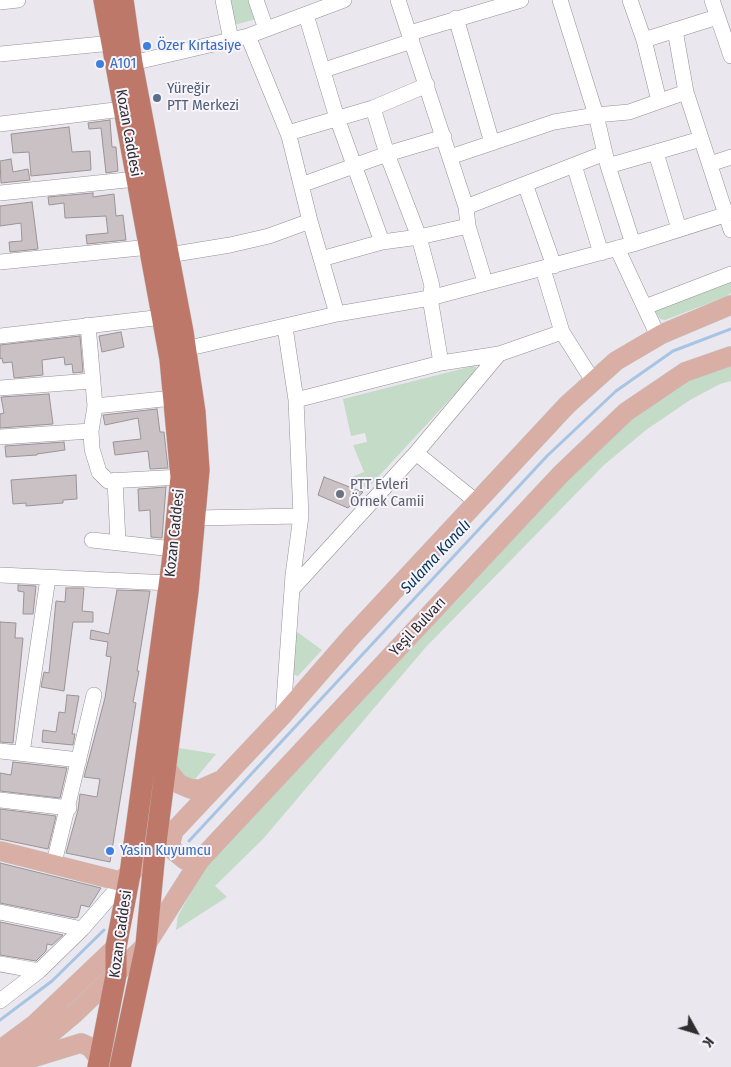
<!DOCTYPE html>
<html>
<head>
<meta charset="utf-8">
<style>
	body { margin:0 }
	#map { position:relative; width:731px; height:1067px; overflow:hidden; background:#ebe7ee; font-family:"Fira Sans Condensed",sans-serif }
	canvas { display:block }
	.north { position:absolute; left:671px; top:1007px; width:50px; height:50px; -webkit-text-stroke:4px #f8f4fb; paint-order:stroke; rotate:129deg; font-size:14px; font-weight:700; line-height:20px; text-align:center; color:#2f2d30 }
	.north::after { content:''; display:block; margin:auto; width:18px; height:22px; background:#2f2d30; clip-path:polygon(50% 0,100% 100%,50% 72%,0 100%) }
</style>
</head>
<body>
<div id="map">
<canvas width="731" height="1067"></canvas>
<div class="north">K</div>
</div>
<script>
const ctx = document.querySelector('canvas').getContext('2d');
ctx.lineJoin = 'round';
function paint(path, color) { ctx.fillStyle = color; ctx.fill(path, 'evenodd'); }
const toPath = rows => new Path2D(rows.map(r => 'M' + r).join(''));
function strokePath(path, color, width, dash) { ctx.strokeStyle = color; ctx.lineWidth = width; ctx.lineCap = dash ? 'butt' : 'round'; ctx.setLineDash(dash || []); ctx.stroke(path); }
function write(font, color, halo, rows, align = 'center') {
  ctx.font = font + ' "Fira Sans Condensed",sans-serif'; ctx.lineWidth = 4; ctx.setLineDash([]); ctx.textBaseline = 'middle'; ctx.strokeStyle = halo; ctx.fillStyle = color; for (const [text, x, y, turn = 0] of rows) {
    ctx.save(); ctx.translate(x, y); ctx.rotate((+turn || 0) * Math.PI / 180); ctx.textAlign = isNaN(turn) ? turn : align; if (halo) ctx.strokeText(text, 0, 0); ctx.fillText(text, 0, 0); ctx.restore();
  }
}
paint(toPath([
	[227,0,252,0,257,17,253,20,234,25],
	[731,279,731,293,725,297,665,320,660,319,651,304],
	[731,363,731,381,720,384,690,400,646,430,604,465,425,648,263,839,215,886,227,897,176,930,178,916,209,859,569,473,650,404,692,379],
	[473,366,476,367,475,372,367,489,352,477,364,472,353,445,367,442,365,433,351,436,343,399],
	[293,629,322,650,298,676,292,674],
	[179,748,216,754,195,779,191,779,178,773,176,767]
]), '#c3dbc7');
strokePath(toPath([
	[189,841,547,456,616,391,673,351,731,329],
	[0,1020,52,981,104,930]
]), '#a6c4e3', 3);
const building = toPath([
	[110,120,112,147,116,147,118,171,106,173,101,128,89,129,88,123,110,120],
	[69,127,72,152,90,151,91,170,31,176,29,152,13,153,11,134,69,127],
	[11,159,13,172,28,169,30,180,1,183,0,161,11,159],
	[93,193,93,197,114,194,116,216,123,215,126,240,87,244,86,235,108,233,106,216,65,218,64,203,49,205,48,197,93,193],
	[32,202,38,249,10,252,9,242,22,241,21,223,0,226,0,206,32,202],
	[121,332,124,347,102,352,99,336,121,332],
	[80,336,83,372,73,373,72,364,65,365,64,357,42,360,43,375,14,378,12,362,3,363,2,358,0,359,0,345,80,336],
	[49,394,53,424,0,428,0,414,4,413,1,397,49,394],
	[157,409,160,432,164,432,168,468,150,469,148,451,115,455,113,442,141,439,138,418,105,425,103,415,157,409],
	[64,442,65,450,37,454,37,455,6,457,5,446,64,442],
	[76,475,77,499,63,500,63,503,26,506,26,503,13,504,11,480,76,475],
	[324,477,347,486,363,492,348,508,318,495,324,477],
	[166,487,162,538,151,537,150,510,139,511,138,489,166,487],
	[18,585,36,586,33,614,23,614,24,592,18,591,18,585],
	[66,588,84,588,82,611,93,612,93,622,73,622,64,691,41,687,44,672,49,673,56,601,65,602,66,588],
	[117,590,150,591,137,671,139,671,133,702,136,703,110,862,66,853,78,810,80,794,97,797,100,779,84,777,105,698,111,657,106,656,108,642,90,639,91,630,109,634,117,590],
	[0,622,16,623,15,638,23,638,13,743,0,742,0,622],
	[67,695,79,696,72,734,75,734,73,745,42,742,43,730,56,732,59,712,65,713,67,695],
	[13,762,67,768,60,798,0,791,0,773,11,775,13,762],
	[0,809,56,816,48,849,0,839,0,809],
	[0,863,101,888,89,907,81,905,78,917,75,918,0,903,0,863],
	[0,922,63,935,52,945,47,944,46,951,36,961,0,955,0,922]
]);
paint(building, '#c9c1c3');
strokePath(building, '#9b9395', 1);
const minor = toPath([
	[223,0,231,40],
	[256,0,266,29],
	[398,0,466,207,468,226,485,282],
	[560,0,596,115,608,166,633,244],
	[630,0,644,40,659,101],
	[712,0,731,56],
	[0,2,18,0],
	[306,15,337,118,382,242],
	[456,18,492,143],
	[675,30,686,92,731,230],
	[410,33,521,0],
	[248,36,289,136,310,221,337,314],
	[644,40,717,17],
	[0,54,112,43],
	[132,63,248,36,344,0],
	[324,70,412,41],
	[373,108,387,154,419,237,432,286,430,298,441,363],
	[0,124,123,109],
	[288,133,373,108,427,85],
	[656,153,679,229],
	[450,157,554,122,596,115,629,112,686,92],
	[710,164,731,157],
	[574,165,601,253],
	[608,166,701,139],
	[525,184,554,266],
	[301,185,387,154,444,137],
	[0,193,136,179],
	[466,207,605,153],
	[617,248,658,336],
	[169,255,230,245,269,236,310,221],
	[321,259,382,242,419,237,468,226],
	[0,262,150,247],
	[543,269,562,332,593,381],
	[645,307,731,274],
	[88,325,95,406,91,431,92,449,99,472,108,481,181,477],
	[0,336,163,317],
	[185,349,337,314,430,298,633,244,731,213],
	[0,388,91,381],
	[296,400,441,363,499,354,562,332],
	[95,406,173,398],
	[0,437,91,431],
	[416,453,478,503],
	[115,480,118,542],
	[195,518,301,516],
	[92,540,173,549],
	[0,575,170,583],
	[292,589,416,453,499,354],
	[283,715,293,575,301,516,296,400,285,327],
	[0,751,79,760],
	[22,753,48,578],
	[0,800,69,808],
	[54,863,94,695],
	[0,912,82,929],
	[0,964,39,971],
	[0,1001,39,971,82,929,129,875]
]);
const major = toPath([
	[166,768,179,784,191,789,201,789,219,781],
	[174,830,170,845,174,851,185,860,197,862,200,860],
	[0,851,119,881,130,874,155,851,283,715,351,637,567,405,616,361,662,334,731,305],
	[0,1050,35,1024,116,947],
	[25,1060,81,1043,90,1047,100,1060],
	[6,1067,25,1055,74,1014,146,945,200,860,561,474,626,412,685,372,731,356]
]);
const highway = toPath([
	[98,1067,116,975,116,947,130,874,172,564,181,477,170,359,104,0],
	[120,1067,146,945,155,851,188,591,199,470,195,412,183,332,132,63,123,0]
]);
strokePath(minor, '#949197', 16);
strokePath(major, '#c5c4c5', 20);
strokePath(highway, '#c5c4c5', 22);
strokePath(minor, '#fff', 15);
strokePath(major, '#d8aea5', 19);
strokePath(highway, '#be7869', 21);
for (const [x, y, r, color] of [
	[147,46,5,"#3f7fe0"],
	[100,64,5,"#3f7fe0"],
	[157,98,5,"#5c6f8a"],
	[340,494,5,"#6b7280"],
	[110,851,5,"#3f7fe0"]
]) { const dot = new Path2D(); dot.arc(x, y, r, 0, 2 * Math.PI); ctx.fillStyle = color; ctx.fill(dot); strokePath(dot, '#f8f4fb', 2); }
write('15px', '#366cbe', '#f8f4fb', [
	["Özer Kırtasiye",157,46],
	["A101",110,64],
	["Yasin Kuyumcu",120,851]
], 'left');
write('15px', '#4e5e75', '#f8f4fb', [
	["Yüreğir",167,89],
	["PTT Merkezi",167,106]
], 'left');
write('15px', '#2f2d30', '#f8f4fb', [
	["Kozan Caddesi",128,133,80],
	["Kozan Caddesi",175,533,-84],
	["Yeşil Bulvarı",418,627,-47],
	["Kozan Caddesi",121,934,-82]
]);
write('15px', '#5b616d', '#f8f4fb', [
	["PTT Evleri",350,485],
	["Örnek Camii",350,502]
], 'left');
write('italic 16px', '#03345b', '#f8f4fb', [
	["Sulama Kanalı",436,557,-47]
]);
</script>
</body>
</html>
